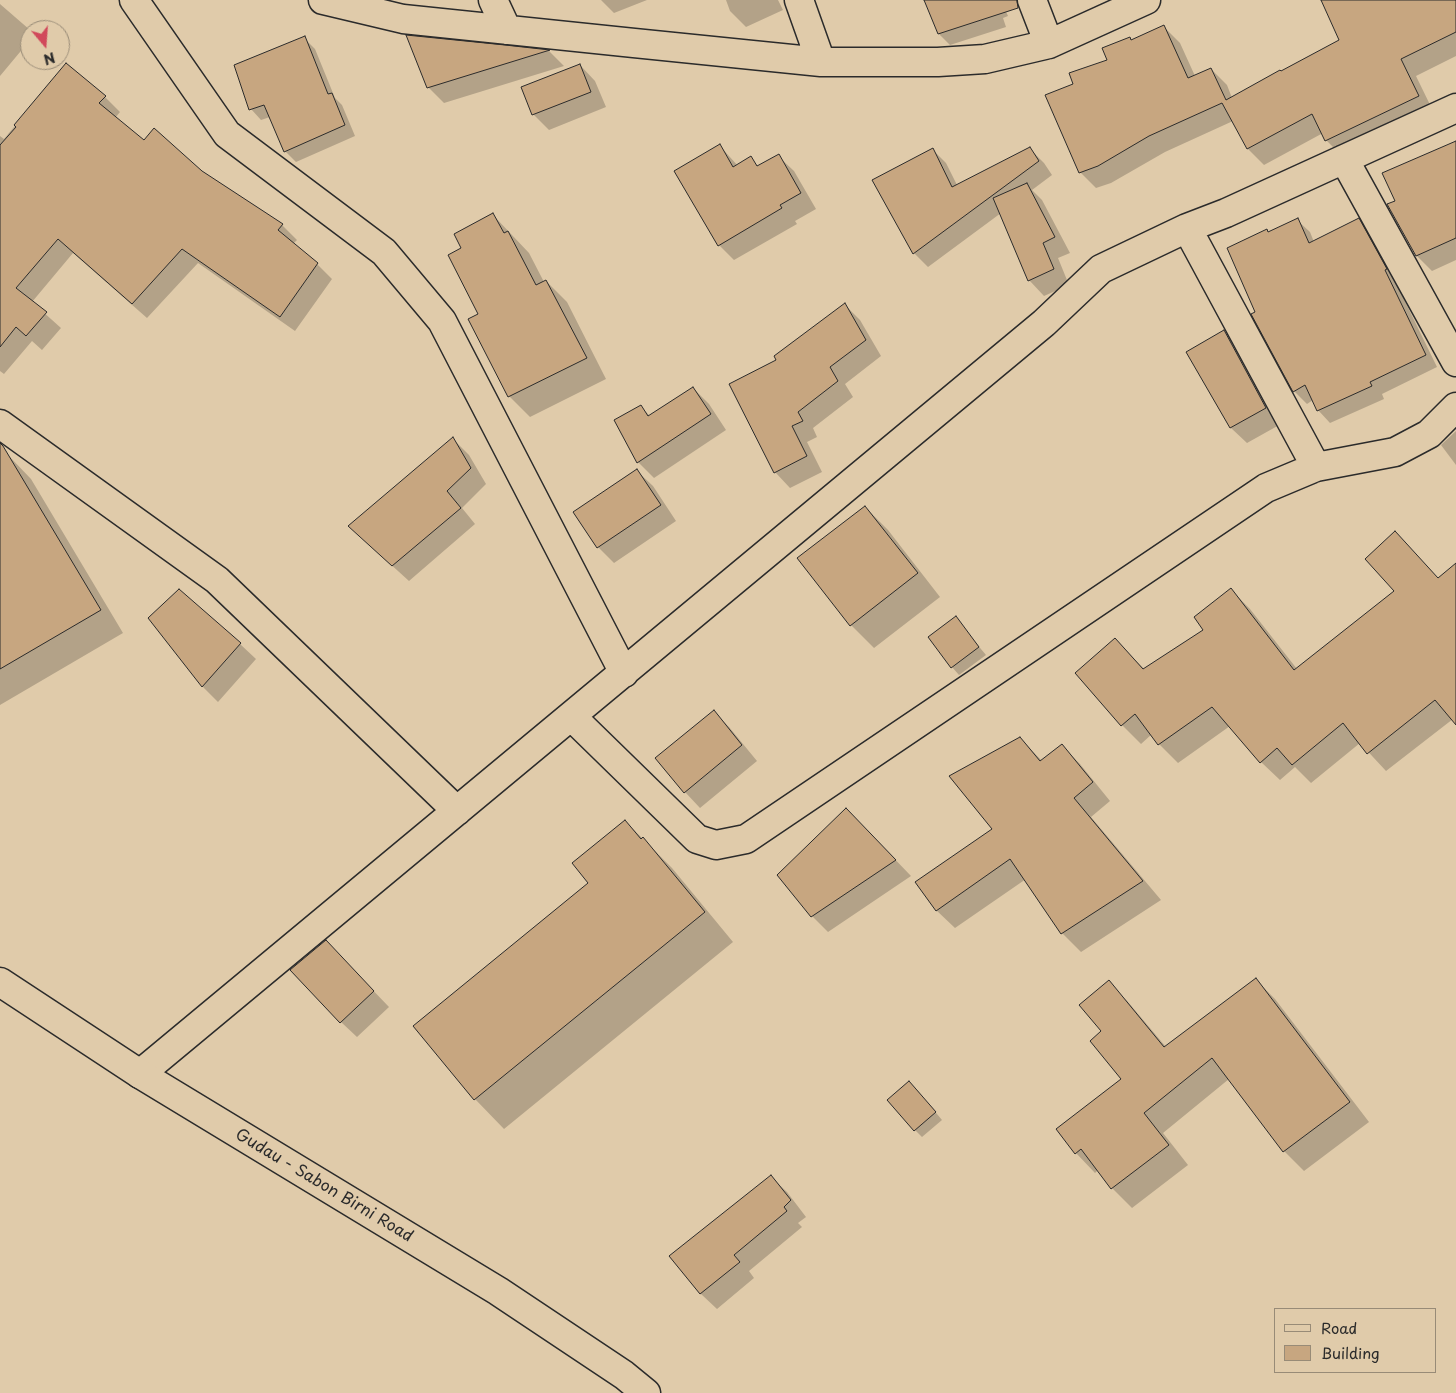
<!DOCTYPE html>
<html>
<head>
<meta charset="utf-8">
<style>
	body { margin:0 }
	#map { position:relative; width:1456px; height:1393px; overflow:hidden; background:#e0cbaa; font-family:"Playpen Sans",sans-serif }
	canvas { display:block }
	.legend { position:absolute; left:1274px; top:1308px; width:162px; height:65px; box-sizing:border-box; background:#e0cbaa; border:1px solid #988b77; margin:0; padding:6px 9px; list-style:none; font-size:15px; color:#2b2b2b }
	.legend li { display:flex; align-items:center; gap:10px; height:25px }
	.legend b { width:25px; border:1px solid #988b77 }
	.north { position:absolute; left:20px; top:20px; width:50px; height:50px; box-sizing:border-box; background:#e0cbaa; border:1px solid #988b77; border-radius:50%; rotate:162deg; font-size:14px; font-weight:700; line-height:20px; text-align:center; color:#2b2b2b }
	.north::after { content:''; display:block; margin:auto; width:18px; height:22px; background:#d1495b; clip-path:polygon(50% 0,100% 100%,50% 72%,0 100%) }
</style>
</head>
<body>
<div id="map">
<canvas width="1456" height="1393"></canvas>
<ul class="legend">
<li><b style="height:6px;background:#e0cbaa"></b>Road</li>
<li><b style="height:14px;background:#c7a680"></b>Building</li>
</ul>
<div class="north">N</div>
</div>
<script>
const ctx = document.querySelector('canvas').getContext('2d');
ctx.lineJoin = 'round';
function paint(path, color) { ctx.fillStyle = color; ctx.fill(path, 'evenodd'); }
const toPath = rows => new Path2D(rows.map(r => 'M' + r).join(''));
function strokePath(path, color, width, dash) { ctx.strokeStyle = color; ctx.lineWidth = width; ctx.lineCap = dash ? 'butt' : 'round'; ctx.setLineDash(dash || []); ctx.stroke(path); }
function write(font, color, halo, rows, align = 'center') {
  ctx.font = font + ' "Playpen Sans",sans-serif'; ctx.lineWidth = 4; ctx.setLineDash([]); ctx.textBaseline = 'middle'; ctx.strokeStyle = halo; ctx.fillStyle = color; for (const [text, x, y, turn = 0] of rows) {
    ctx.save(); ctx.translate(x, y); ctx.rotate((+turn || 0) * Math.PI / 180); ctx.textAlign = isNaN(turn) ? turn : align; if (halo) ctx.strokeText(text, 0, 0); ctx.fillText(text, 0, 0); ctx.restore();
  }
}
paint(toPath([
	[601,0,647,0,614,13],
	[726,0,778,0,783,10,746,27,730,11],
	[926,0,1001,0,1008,16,1003,18,1006,27,950,45,939,34],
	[1323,0,1456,0,1456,56,1416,76,1434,113,1342,156,1326,140,1323,133,1264,165,1248,149,1233,121,1165,152,1111,183,1096,188,1080,172,1074,84,1108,60,1130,38,1132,41,1164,27,1180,43,1195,76,1211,69,1227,85,1232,98,1341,41],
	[0,4,30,30,30,40,0,76],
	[408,36,549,51,564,66,444,103,428,87],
	[304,38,315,49,335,98,342,105,355,136,296,162,285,151,270,117,261,120,251,109],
	[66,64,105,97,120,112,115,118,144,142,201,172,282,225,297,240,293,244,317,264,332,279,295,331,198,263,147,318,73,253,32,302,61,328,42,350,32,341,4,374,0,371,0,136,4,139],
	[580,65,595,81,606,107,549,130,533,114],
	[1456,143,1456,260,1432,271,1417,256,1396,201],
	[720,146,738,166,750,158,759,167,778,156,794,171,816,209,795,221,797,224,734,260,719,245],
	[932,149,946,163,957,185,1030,149,1044,163,1052,175,1032,190,1042,200,1070,253,1058,258,1069,285,1044,296,1029,280,1001,213,928,267,914,253,874,181],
	[493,215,529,253,544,282,546,281,567,302,606,379,530,417,510,397,470,320,480,315,463,249],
	[1297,220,1310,232,1314,242,1359,220,1371,232,1398,282,1396,283,1437,367,1382,394,1384,399,1330,423,1318,410,1313,400,1307,404,1294,391,1253,314,1256,312,1269,233],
	[845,305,860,320,881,356,845,384,853,397,813,428,817,437,807,442,822,472,790,488,775,472,778,361],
	[1224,331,1240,347,1281,424,1247,443,1231,428,1187,353],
	[693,388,709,404,726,430,654,478,638,462,641,407,650,416],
	[1456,431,1456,465,1441,445],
	[453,439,469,455,486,484,462,508,475,524,409,581,365,541],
	[8,455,31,479,123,633,0,705,0,460],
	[637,471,653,486,676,521,614,563,598,547],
	[865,507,888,530,940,597,874,648,851,625],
	[1456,564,1456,721,1453,719,1386,771,1360,743,1311,783,1295,767,1280,780,1261,762,1230,726,1178,763,1159,744,1152,734,1141,744,1122,725,1077,673,1115,639,1145,670,1205,630,1231,590,1250,609,1297,669,1439,579],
	[150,618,240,644,256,659,218,702,203,687],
	[955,618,986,655,959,675,952,667,930,637],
	[714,712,729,727,757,761,700,808,685,792],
	[1020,738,1042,761,1062,746,1080,764,1110,801,1091,817,1161,900,1081,952,1062,933,1026,879,955,928,936,910,994,829],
	[625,821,672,868,733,942,504,1129,475,1099,415,1026,589,883],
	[862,825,911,876,828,932,812,916],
	[341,957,389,1007,357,1037,341,1022],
	[1256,980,1275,999,1369,1122,1304,1171,1284,1151,1229,1079,1163,1133,1188,1165,1132,1208,1112,1188,1098,1170,1095,1173,1076,1153,1123,1079,1103,1032,1108,982,1128,1002,1166,1047],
	[917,1090,942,1120,922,1137,915,1130],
	[771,1177,787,1192,806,1217,798,1223,802,1227,749,1271,754,1278,717,1309,701,1294,671,1257]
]), '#0003');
const building = toPath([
	[924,0,1017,0,1018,8,938,34,924,0],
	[1321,0,1456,0,1456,32,1401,59,1419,96,1325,141,1312,114,1247,149,1222,103,1149,136,1098,166,1079,173,1045,95,1073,84,1069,73,1107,60,1102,48,1130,37,1131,40,1164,25,1188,78,1211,68,1226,100,1280,70,1281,71,1339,40,1321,0],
	[406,35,505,45,550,50,427,88,406,35],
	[305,36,328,94,332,93,345,125,284,152,264,105,249,110,234,65,305,36],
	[66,63,106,96,99,103,144,140,154,128,202,171,283,224,278,230,318,263,280,317,182,249,132,304,58,239,16,288,47,312,26,336,16,327,0,347,0,145,16,127,14,125,66,63],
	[580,64,591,92,532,115,521,87,580,64],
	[1456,141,1456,238,1416,256,1387,204,1395,201,1382,173,1456,141],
	[720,144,733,167,751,156,757,166,779,154,801,193,780,205,782,208,718,246,674,171,720,144],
	[1030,147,1039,161,913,254,872,180,933,148,952,187,1030,147],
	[1027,183,1055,237,1043,243,1054,269,1028,281,993,198,1027,183],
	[493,213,504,233,508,231,536,285,546,280,587,358,508,397,468,319,478,314,448,255,461,248,454,234,493,213],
	[1298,218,1309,243,1359,218,1387,269,1385,270,1426,355,1370,382,1372,386,1317,411,1305,385,1293,392,1251,314,1255,312,1227,248,1267,229,1268,232,1298,218],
	[845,303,866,340,830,367,838,381,798,412,803,421,792,426,807,456,774,473,729,384,776,360,774,356,845,303],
	[1224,330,1266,408,1230,428,1186,352,1224,330],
	[693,387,711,414,637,463,614,420,641,405,648,416,693,387],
	[453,437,471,468,447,491,461,508,392,566,348,526,453,437],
	[0,443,3,446,101,610,0,669,0,443],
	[637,469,661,505,597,548,573,512,637,469],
	[865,506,918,573,850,626,797,558,865,506],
	[1395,531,1438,578,1456,563,1456,725,1435,700,1367,754,1343,723,1292,765,1277,748,1260,763,1212,707,1158,745,1135,714,1121,726,1075,673,1115,638,1143,669,1203,630,1194,617,1231,588,1294,670,1394,591,1365,559,1395,531],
	[179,589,241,643,202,687,148,618,179,589],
	[956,616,979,647,951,668,928,637,956,616],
	[714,710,742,745,684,793,655,758,714,710],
	[1020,737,1040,761,1062,744,1093,782,1074,798,1143,881,1061,934,1010,859,936,911,915,882,992,829,949,776,1020,737],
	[846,808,896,860,811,917,777,875,846,808],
	[625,820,641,839,643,837,705,912,474,1100,413,1026,588,883,572,863,625,820],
	[326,940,374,991,340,1023,290,970,326,940],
	[1256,978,1350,1102,1283,1152,1212,1058,1144,1113,1169,1145,1111,1189,1081,1149,1075,1154,1056,1129,1121,1079,1090,1041,1101,1031,1079,1005,1109,980,1164,1047,1256,978],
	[909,1081,936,1112,914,1131,887,1100,909,1081],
	[771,1175,791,1200,784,1207,787,1211,734,1255,740,1262,700,1294,669,1256,771,1175]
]);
paint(building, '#c7a680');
strokePath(building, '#2b2b2b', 1);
const minor = toPath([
	[134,0,227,134,384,252,442,321,624,673],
	[323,0,403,19,634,43,821,62,938,62,985,59,1049,44,1146,0],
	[493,0,507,30],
	[799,0,821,62],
	[1032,0,1049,44],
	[1344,159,1456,362],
	[1187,228,1316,467],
	[0,424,217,580,457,811],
	[571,716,697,839,716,845,746,839,1266,488,1316,467,1395,452,1429,434,1456,407],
	[140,1074,1044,323,1101,269,1187,228,1226,213,1456,108]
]);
const primary = toPath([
	[0,982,140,1074,498,1291,624,1375,646,1393]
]);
strokePath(minor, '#2b2b2b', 31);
strokePath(primary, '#2b2b2b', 31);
strokePath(minor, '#e0cbaa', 28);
strokePath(primary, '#e0cbaa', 28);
write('16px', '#2b2b2b', '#e0cbaa', [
	["Gudau - Sabon Birni Road",324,1186,31]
]);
</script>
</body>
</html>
